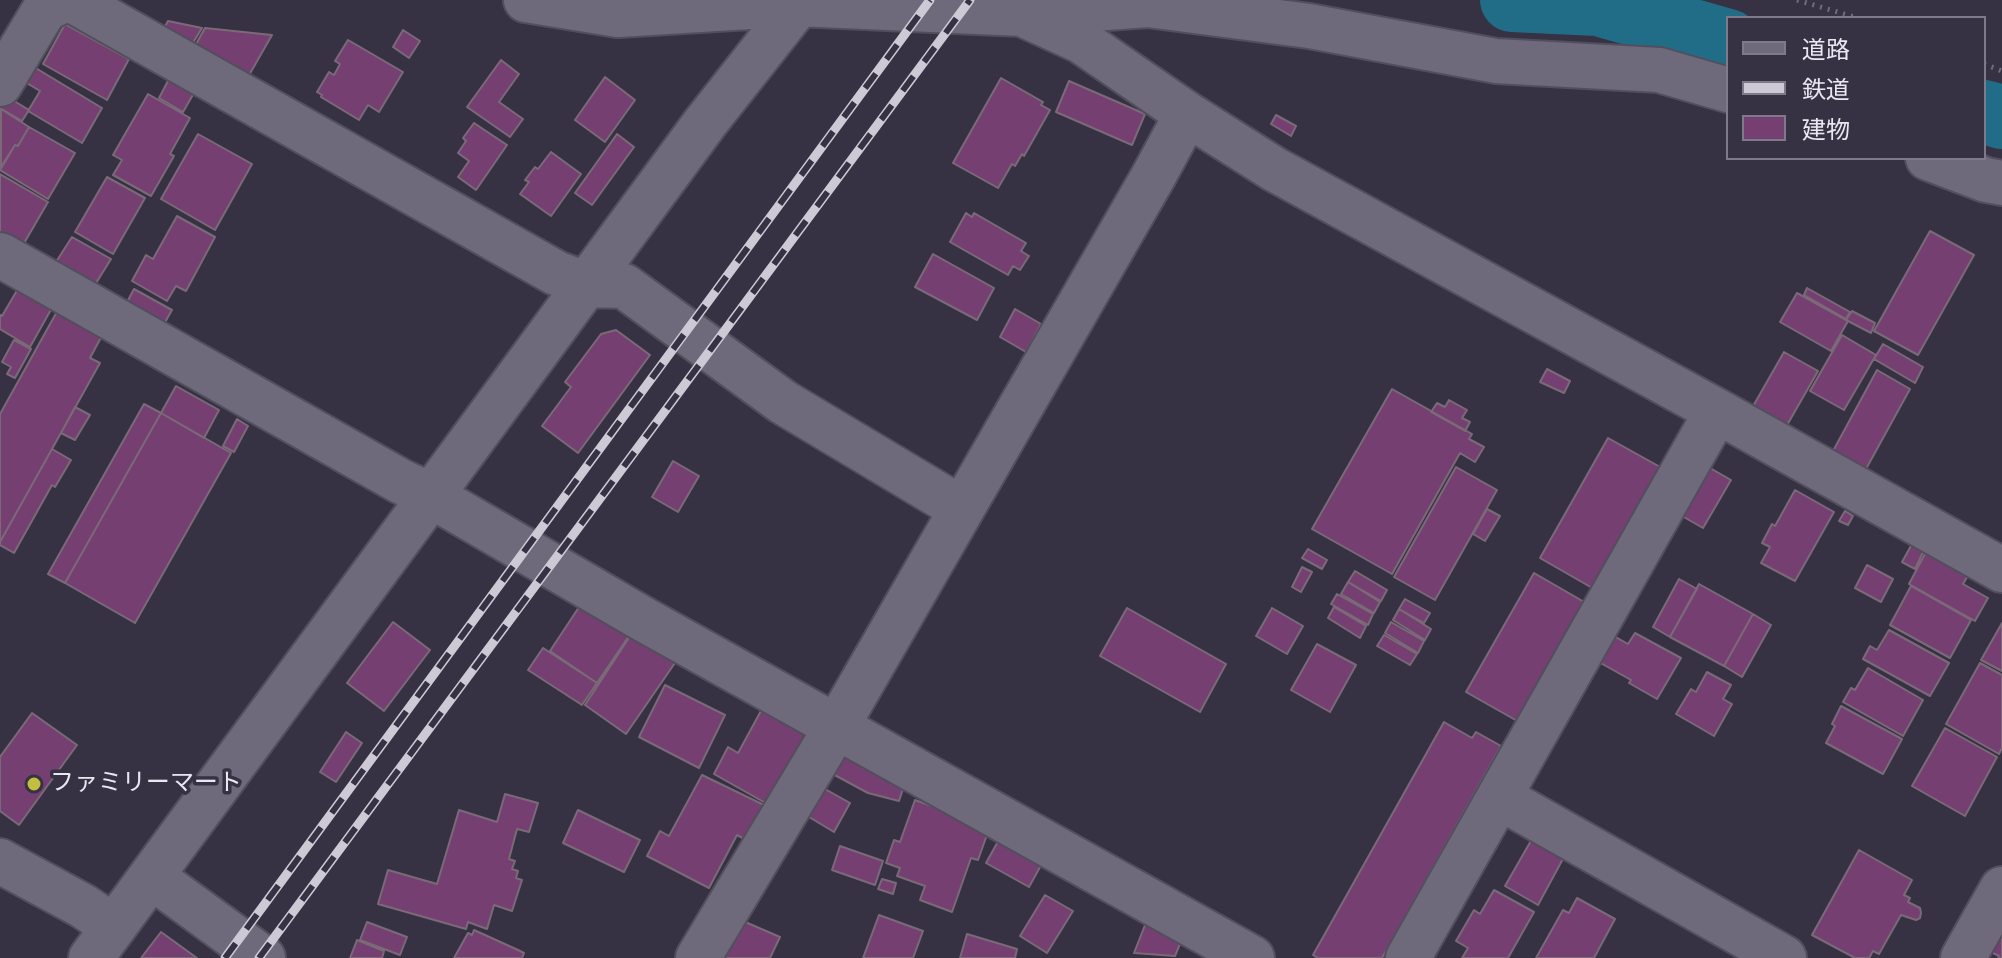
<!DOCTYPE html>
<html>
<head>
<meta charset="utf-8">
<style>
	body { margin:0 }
	#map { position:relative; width:2002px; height:958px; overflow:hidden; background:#363243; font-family:"Titillium Web","Noto Sans JP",sans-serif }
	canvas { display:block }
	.legend { position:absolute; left:1726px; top:16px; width:260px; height:144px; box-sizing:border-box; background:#363243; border:2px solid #7e7a89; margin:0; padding:10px 14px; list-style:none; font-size:24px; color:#e9e7f2 }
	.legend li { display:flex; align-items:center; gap:16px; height:40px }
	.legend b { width:40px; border:2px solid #7e7a89 }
</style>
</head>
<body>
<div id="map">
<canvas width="2002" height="958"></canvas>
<ul class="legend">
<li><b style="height:10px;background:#6e6a7c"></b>道路</li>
<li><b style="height:10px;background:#cdcad6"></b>鉄道</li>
<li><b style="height:22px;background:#753f71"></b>建物</li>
</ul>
</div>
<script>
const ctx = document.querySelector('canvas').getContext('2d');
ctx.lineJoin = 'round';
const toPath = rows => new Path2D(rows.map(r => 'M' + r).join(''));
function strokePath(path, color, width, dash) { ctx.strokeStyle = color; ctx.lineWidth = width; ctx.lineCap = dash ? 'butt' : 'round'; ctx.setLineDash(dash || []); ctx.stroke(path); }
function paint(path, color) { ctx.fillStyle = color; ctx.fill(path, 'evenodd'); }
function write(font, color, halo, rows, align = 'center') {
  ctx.font = font + ' "Titillium Web","Noto Sans JP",sans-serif'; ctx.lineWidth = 7; ctx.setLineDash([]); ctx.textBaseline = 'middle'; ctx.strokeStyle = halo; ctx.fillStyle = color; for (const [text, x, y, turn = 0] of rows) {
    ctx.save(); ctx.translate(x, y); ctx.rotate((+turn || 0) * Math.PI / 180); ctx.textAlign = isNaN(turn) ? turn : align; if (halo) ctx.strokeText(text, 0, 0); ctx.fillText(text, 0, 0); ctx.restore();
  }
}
strokePath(toPath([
	[1512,0,1598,4,1728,41],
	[1984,112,2002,117]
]), '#216d88', 64);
const building = toPath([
	[168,21,202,28,188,51,160,35,168,21],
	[65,24,129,59,107,100,43,64,65,24],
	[205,28,272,35,248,77,195,46,205,28],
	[403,30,420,41,409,58,393,47,403,30],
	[348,40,403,72,379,112,368,105,359,120,321,97,322,95,317,92,329,72,334,75,340,64,335,61,348,40],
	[501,60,519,74,499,102,523,119,510,137,467,107,501,60],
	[34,67,102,108,82,143,28,111,40,91,25,82,34,67],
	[605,77,635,100,605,142,575,120,605,77],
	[1001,78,1043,102,1041,105,1050,110,1024,156,1022,154,1015,166,1012,164,998,188,953,163,1001,78],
	[169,79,194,93,183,112,159,98,169,79],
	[1069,81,1145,114,1132,145,1056,112,1069,81],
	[148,94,190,118,170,154,174,156,151,196,113,175,122,160,113,155,148,94],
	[6,96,29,110,22,121,0,108,6,96],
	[1,109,29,127,18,146,15,145,1,167,1,109],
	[1276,115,1296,126,1291,136,1271,124,1276,115],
	[474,123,507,145,476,190,458,177,469,161,458,153,466,141,463,138,474,123],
	[29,127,75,153,48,199,0,170,15,145,18,146,29,127],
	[198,134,252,164,215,230,161,199,198,134],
	[617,134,634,147,592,205,575,193,617,134],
	[551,152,581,174,551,216,520,194,529,182,525,180,535,167,538,169,551,152],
	[0,174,48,202,23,245,0,232,0,174],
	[107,177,145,198,113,254,75,232,107,177],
	[966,213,972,217,974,213,1026,243,1021,251,1029,256,1020,270,1013,266,1008,275,950,242,966,213],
	[177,216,215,237,186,291,176,286,167,301,132,281,146,255,153,259,177,216],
	[1930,231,1974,255,1918,355,1874,331,1930,231],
	[72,237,111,259,93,288,54,265,72,237],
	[933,254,994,288,977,320,915,287,933,254],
	[19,287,53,306,30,347,0,329,0,315,2,316,19,287],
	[1807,288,1850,312,1846,319,1804,295,1807,288],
	[134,289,172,310,164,324,126,304,134,289],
	[1797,293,1848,321,1831,351,1780,322,1797,293],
	[59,308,104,332,90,358,100,363,0,542,0,414,59,308],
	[1015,309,1041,324,1026,352,1000,337,1015,309],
	[1852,311,1875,323,1871,333,1846,320,1852,311],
	[616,330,650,355,578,453,542,426,571,387,565,382,601,334,616,330],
	[1842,335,1876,355,1844,410,1810,391,1842,335],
	[14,340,31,349,15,378,7,374,11,367,2,362,14,340],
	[1883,344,1923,367,1915,383,1874,359,1883,344],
	[1784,352,1818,371,1786,427,1752,408,1784,352],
	[1547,369,1570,381,1564,393,1540,382,1547,369],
	[1877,370,1910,389,1866,469,1833,451,1877,370],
	[176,386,219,410,204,438,161,413,176,386],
	[1392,389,1472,434,1469,439,1484,447,1475,462,1460,453,1392,574,1312,529,1392,389],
	[1449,400,1467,410,1462,418,1470,422,1465,431,1431,412,1437,403,1445,407,1449,400],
	[144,404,161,413,65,583,48,574,144,404],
	[75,407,90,415,75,440,61,433,75,407],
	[161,413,231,453,135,623,65,583,161,413],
	[237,419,248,426,234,452,223,446,237,419],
	[1608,438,1662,468,1594,589,1540,558,1608,438],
	[52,449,71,460,55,487,52,485,14,553,0,545,0,542,52,449],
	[673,461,699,476,678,512,652,497,673,461],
	[1703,464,1731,480,1703,528,1675,512,1703,464],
	[1456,467,1497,490,1435,600,1394,577,1456,467],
	[1795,490,1834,512,1795,581,1761,563,1770,547,1762,543,1772,524,1775,526,1795,490],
	[1487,509,1500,516,1485,541,1473,534,1487,509],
	[1845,511,1853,516,1848,525,1839,521,1845,511],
	[1912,544,1924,550,1915,569,1902,562,1912,544],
	[1308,549,1327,560,1322,569,1302,558,1308,549],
	[1927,550,1969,574,1963,584,1988,598,1975,621,1909,584,1927,550],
	[1867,565,1893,579,1881,602,1855,588,1867,565],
	[1302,567,1312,572,1301,592,1292,587,1302,567],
	[1355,571,1387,590,1381,601,1348,582,1355,571],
	[1534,573,1586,603,1519,722,1466,692,1534,573],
	[1679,579,1697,589,1670,637,1653,627,1679,579],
	[1348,582,1380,602,1374,613,1341,594,1348,582],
	[1699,584,1753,614,1724,666,1670,637,1699,584],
	[1911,586,1971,620,1950,658,1890,625,1911,586],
	[1337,594,1373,614,1368,625,1331,604,1337,594],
	[1405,599,1430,613,1424,623,1399,609,1405,599],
	[583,601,631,633,597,683,550,651,583,601],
	[1334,607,1366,626,1360,638,1328,618,1334,607],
	[1127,608,1226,664,1200,712,1100,656,1127,608],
	[1272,608,1303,626,1287,654,1256,636,1272,608],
	[1399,609,1431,629,1425,640,1393,620,1399,609],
	[1753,614,1771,625,1742,677,1724,666,1753,614],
	[393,622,430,650,384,711,347,683,393,622],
	[1391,622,1424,641,1418,653,1385,633,1391,622],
	[2002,623,2002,671,1981,660,2002,623],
	[634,630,677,660,626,734,585,705,634,630],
	[1889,630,1949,663,1930,696,1863,659,1870,646,1877,650,1889,630],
	[1635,633,1681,658,1657,699,1629,683,1631,680,1597,661,1612,635,1628,644,1635,633],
	[1384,635,1417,654,1410,665,1377,646,1384,635],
	[1317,644,1356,665,1330,712,1291,690,1317,644],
	[543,648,597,683,582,705,528,670,543,648],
	[1980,663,2002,675,2002,748,1999,754,1946,724,1980,663],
	[1868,668,1923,700,1903,736,1843,702,1851,688,1855,690,1868,668],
	[1707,672,1731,685,1723,699,1732,704,1714,736,1676,714,1691,689,1696,692,1707,672],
	[665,685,725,715,699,768,639,737,665,685],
	[1841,706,1902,739,1883,774,1826,743,1835,726,1832,724,1841,706],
	[762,709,809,734,769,805,714,774,728,747,738,753,762,709],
	[32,713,77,745,19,825,0,811,0,757,32,713],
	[1444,722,1472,738,1476,732,1501,746,1382,958,1318,958,1313,955,1444,722],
	[1945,728,1997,757,1965,816,1912,786,1945,728],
	[346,732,362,743,336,782,320,772,346,732],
	[842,748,905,783,899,801,868,793,829,772,842,748],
	[702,775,766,806,748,841,737,835,709,888,647,856,660,831,669,836,702,775],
	[825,789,850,803,834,832,809,817,825,789],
	[505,794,538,803,529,832,517,829,509,859,515,861,512,869,518,871,516,878,522,880,512,911,494,905,487,929,468,922,466,929,378,904,388,870,437,884,459,810,497,822,505,794],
	[915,800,974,821,989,829,978,860,971,858,952,912,920,900,925,886,897,876,900,868,886,863,894,840,900,842,915,800],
	[578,810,640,840,624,872,563,843,578,810],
	[1001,836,1044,860,1029,887,986,863,1001,836],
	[1532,839,1564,857,1538,905,1505,886,1532,839],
	[840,846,883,861,875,885,832,870,840,846],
	[1859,850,1912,880,1904,895,1910,898,1908,902,1920,908,1921,913,1920,918,1916,920,1901,915,1879,954,1873,951,1869,958,1855,958,1812,935,1859,850],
	[882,879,896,883,893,894,878,889,882,879],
	[1494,890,1534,912,1508,958,1462,958,1468,948,1456,941,1474,910,1480,914,1494,890],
	[1045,895,1073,911,1047,953,1020,936,1045,895],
	[1577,898,1615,919,1594,958,1536,958,1563,910,1569,913,1577,898],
	[879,915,923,931,913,958,863,958,879,915],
	[736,918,780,937,770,958,713,958,736,918],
	[1147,920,1182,939,1175,956,1134,953,1147,920],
	[367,922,407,937,400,955,360,940,367,922],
	[474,930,518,950,524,953,522,958,454,958,468,933,472,935,474,930],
	[161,932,197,958,141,958,161,932],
	[2002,933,2002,958,1998,958,1999,956,1991,952,2002,933],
	[967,934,1017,949,1015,958,960,958,967,934],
	[357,940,384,951,382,958,350,958,357,940]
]);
paint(building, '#753f71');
strokePath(building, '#7a6a78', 2);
const minor = toPath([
	[72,0,556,273,588,285,624,286,783,402,962,509],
	[526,0,618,15,798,4,1022,14,1148,5,1309,26,1496,61,1659,70,1728,90],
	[1024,15,1081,41,1187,114,1274,169,1717,411,2002,570],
	[0,84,45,9,64,0],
	[1928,158,1986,180,2002,183],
	[0,255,400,481,430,495,643,619,1252,958],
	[1499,797,1717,411],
	[0,861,83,906,114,927],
	[152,877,263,958],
	[91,958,705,123,802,0],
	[698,958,837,726,1153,177,1187,114],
	[1408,958,1499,797,1784,958],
	[1963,958,2002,889]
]);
strokePath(minor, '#524f5d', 48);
strokePath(toPath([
	[1797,0,1858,18],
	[1984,64,2002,71]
]), '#706c7b', 5, [2, 6]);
strokePath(minor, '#6e6a7c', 44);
const rail = toPath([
	[225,958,930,0],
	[259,958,970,0]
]);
strokePath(rail, '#cdcad6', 9);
strokePath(rail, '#363243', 6, [18]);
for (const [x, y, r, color] of [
	[34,784,8,"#c1be40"]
]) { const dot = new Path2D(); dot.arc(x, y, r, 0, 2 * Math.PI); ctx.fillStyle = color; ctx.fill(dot); strokePath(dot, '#363243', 3); }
write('24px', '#e9e7f2', '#363243', [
	["ファミリーマート",50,784]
], 'left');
</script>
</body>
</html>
